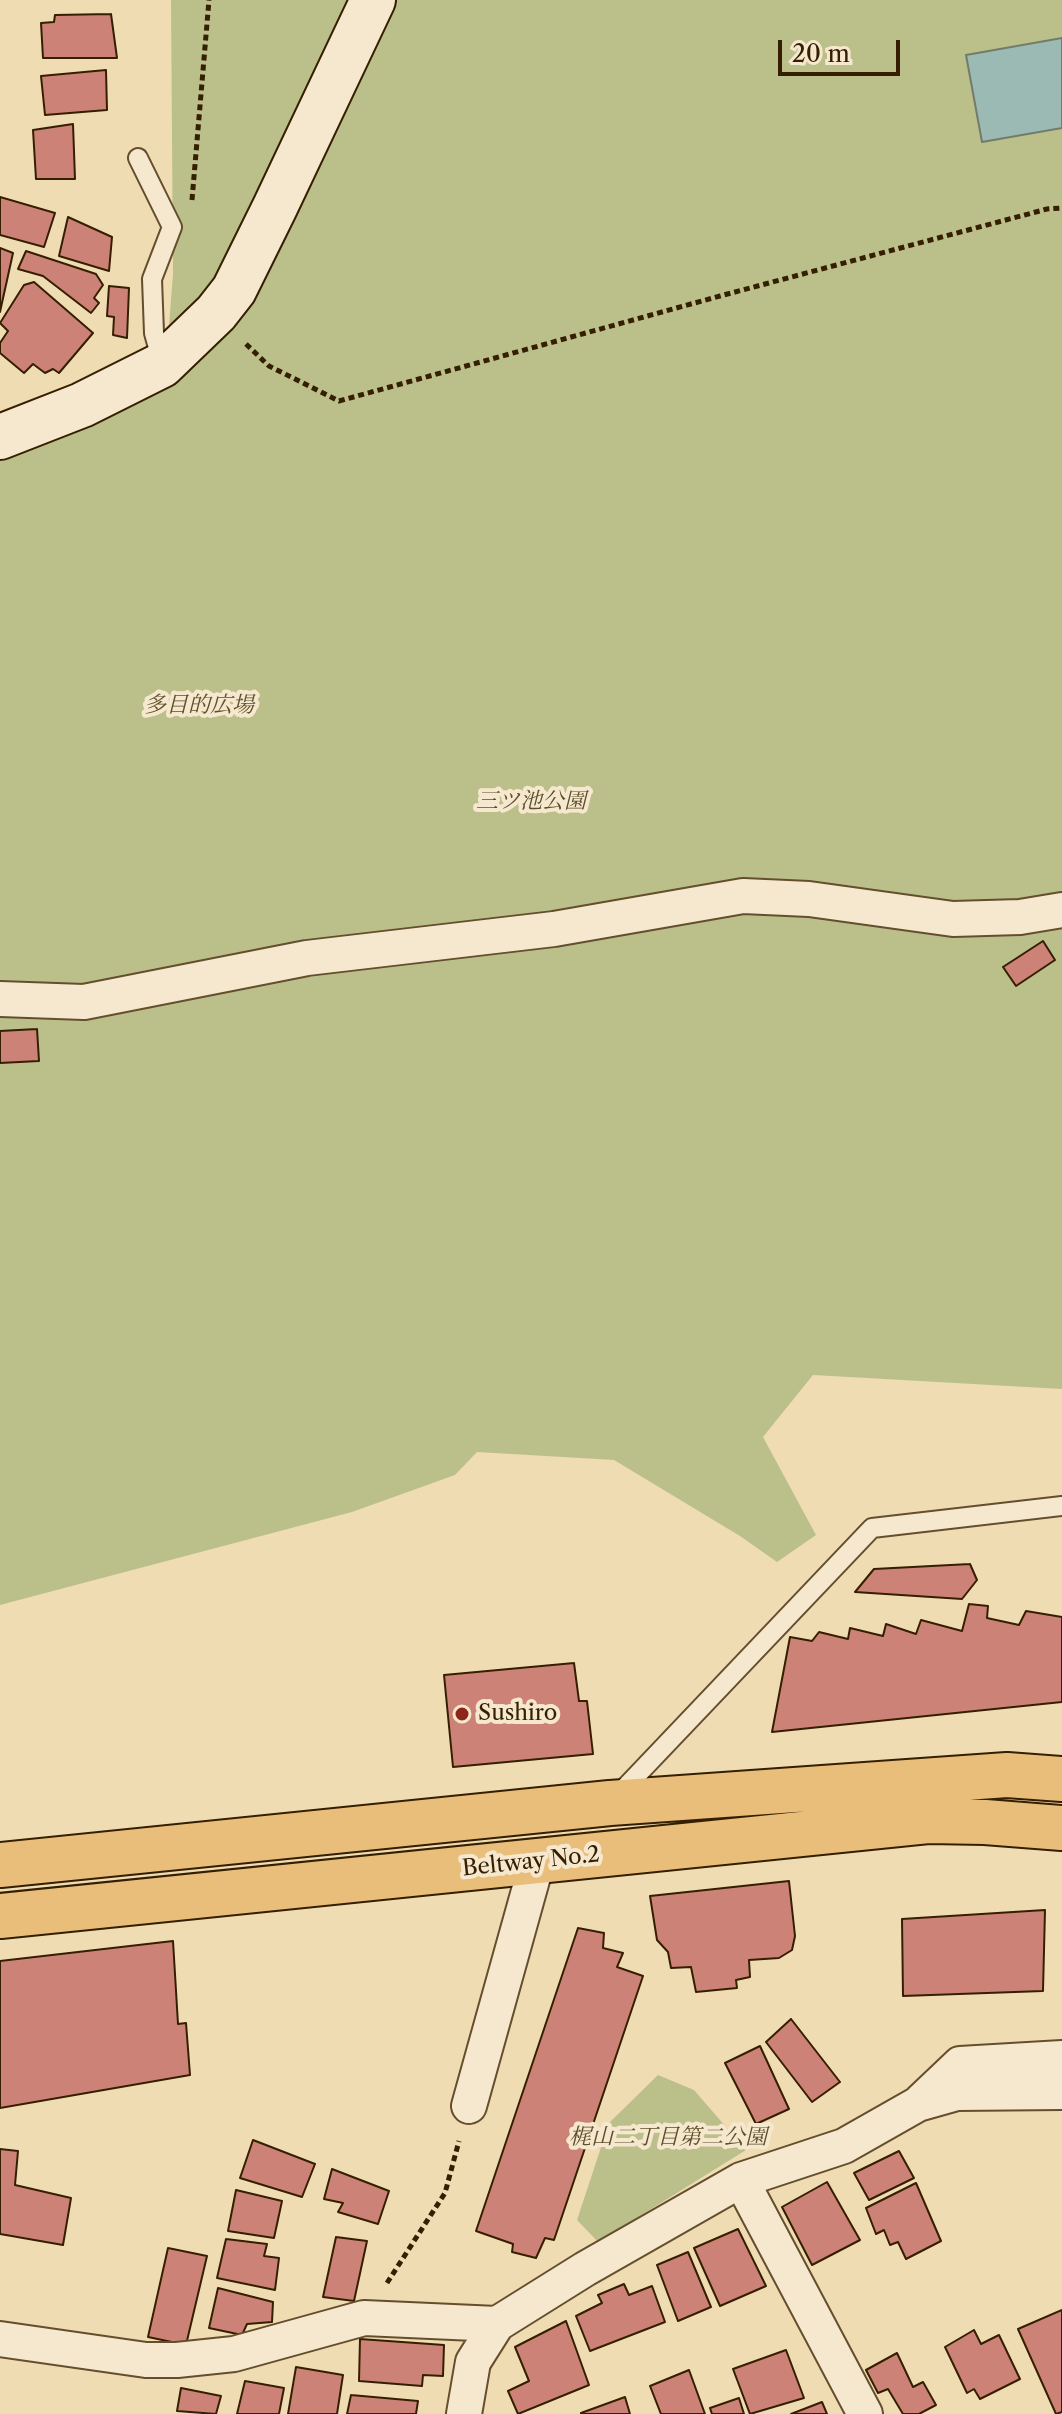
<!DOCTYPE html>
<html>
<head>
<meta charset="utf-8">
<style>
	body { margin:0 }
	#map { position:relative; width:1062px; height:2414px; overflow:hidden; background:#f0dcb3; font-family:"Libre Caslon Text",serif }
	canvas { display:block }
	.scale { position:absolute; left:778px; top:40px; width:122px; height:36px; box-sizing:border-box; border:4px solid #351f00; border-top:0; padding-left:10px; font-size:24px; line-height:28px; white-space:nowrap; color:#351f00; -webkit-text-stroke:6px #f5e8ce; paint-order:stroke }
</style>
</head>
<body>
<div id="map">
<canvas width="1062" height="2414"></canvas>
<div class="scale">20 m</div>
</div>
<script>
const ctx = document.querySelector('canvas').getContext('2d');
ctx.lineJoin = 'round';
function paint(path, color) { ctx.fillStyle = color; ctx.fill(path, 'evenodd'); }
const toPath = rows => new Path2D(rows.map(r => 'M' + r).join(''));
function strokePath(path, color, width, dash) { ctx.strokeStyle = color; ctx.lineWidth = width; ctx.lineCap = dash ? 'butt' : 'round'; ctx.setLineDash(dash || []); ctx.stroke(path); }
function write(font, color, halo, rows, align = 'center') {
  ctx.font = font + ' "Libre Caslon Text","Noto Serif JP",serif'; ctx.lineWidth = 8; ctx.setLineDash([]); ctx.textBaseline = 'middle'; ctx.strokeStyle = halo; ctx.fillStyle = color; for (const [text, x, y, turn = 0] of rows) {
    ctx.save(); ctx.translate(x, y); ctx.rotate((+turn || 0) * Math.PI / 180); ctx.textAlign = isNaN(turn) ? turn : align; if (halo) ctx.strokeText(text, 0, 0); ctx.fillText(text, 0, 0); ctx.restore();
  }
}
paint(toPath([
	[171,0,1062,0,1062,1389,813,1375,763,1437,816,1535,777,1562,740,1536,614,1460,477,1452,455,1475,352,1512,0,1605,0,455,165,377,173,274],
	[658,2075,694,2090,746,2150,598,2242,577,2220,609,2123]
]), '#bbc08b');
const water = toPath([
	[1062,38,1062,128,982,142,966,55,1062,38]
]);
paint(water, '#9bbab3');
strokePath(water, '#727c6b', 2);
const building = toPath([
	[111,14,117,58,43,58,41,23,54,22,55,15,111,14],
	[106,70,107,110,45,115,41,76,106,70],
	[73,124,75,179,36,179,33,130,73,124],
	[0,197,55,213,44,247,0,235,0,197],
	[68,217,112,237,109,271,59,256,68,217],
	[0,248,13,253,0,312,0,248],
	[26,251,96,274,103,285,94,298,99,303,91,313,43,276,18,269,26,251],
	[34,282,93,333,59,373,53,369,45,373,33,364,24,373,0,353,0,343,8,331,0,323,24,285,34,282],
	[109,286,129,288,127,338,113,335,114,317,107,316,109,286],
	[1043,941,1055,960,1016,986,1003,967,1043,941],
	[37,1029,39,1061,0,1063,0,1031,37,1029],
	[970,1564,977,1580,962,1599,855,1592,874,1569,970,1564],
	[969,1604,988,1606,987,1618,1019,1625,1026,1611,1062,1617,1062,1702,772,1732,790,1637,812,1641,819,1632,848,1639,850,1628,883,1636,886,1624,916,1634,921,1620,962,1631,969,1604],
	[574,1663,579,1701,587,1701,593,1754,453,1767,444,1675,574,1663],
	[789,1881,795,1936,792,1950,779,1958,749,1960,750,1977,736,1980,737,1988,696,1992,691,1967,671,1968,668,1952,657,1940,650,1896,789,1881],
	[1045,1910,1043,1991,903,1996,902,1919,1045,1910],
	[578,1928,604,1933,603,1948,623,1953,617,1967,643,1976,554,2240,545,2238,536,2258,512,2252,513,2244,476,2231,578,1928],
	[173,1941,178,2024,186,2023,190,2075,0,2108,0,1961,173,1941],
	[791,2019,840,2082,812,2102,766,2042,791,2019],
	[760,2046,789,2109,756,2124,725,2063,760,2046],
	[253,2140,315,2164,302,2197,240,2178,253,2140],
	[0,2149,18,2151,15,2185,71,2198,63,2245,0,2234,0,2149],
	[899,2151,914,2178,869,2200,854,2173,899,2151],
	[332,2169,389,2191,378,2224,338,2212,343,2203,324,2199,332,2169],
	[827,2182,860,2240,812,2265,782,2207,827,2182],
	[916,2183,941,2241,906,2259,898,2242,890,2245,884,2230,876,2234,866,2208,916,2183],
	[236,2190,282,2201,274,2238,228,2231,236,2190],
	[738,2229,766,2286,720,2306,694,2248,738,2229],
	[336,2237,367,2241,354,2301,323,2297,336,2237],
	[226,2239,267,2244,264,2256,279,2258,275,2290,217,2278,226,2239],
	[168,2248,207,2256,186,2345,148,2337,168,2248],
	[688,2252,711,2307,678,2321,657,2265,688,2252],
	[624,2284,629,2295,652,2286,665,2322,590,2351,576,2316,602,2303,598,2295,624,2284],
	[218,2288,273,2302,272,2322,247,2324,242,2335,209,2328,218,2288],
	[1062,2310,1062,2412,1056,2414,1018,2329,1062,2310],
	[566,2321,589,2385,518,2414,508,2391,529,2381,515,2347,566,2321],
	[974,2330,981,2344,999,2335,1020,2379,980,2399,974,2389,967,2393,945,2347,974,2330],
	[360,2339,444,2345,443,2376,423,2375,422,2386,359,2381,360,2339],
	[786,2350,804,2398,750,2414,733,2369,786,2350],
	[897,2353,913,2387,923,2382,936,2405,919,2414,903,2414,888,2389,878,2393,866,2370,897,2353],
	[296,2367,343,2375,337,2414,288,2414,296,2367],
	[689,2370,705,2414,661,2414,650,2386,689,2370],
	[245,2381,284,2388,279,2414,237,2414,245,2381],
	[181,2388,221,2396,216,2414,177,2411,181,2388],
	[351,2395,418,2401,416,2414,347,2414,351,2395],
	[625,2397,630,2414,581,2414,581,2413,625,2397],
	[739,2398,744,2414,712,2414,710,2408,739,2398],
	[822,2402,827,2414,791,2414,822,2402]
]);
paint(building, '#cd8277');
strokePath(building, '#351f00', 2);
const lane = toPath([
	[138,158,172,227,152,279,154,333,162,362],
	[617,1796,872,1528,1062,1506]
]);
const street = toPath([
	[0,999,84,1002,307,958,554,929,743,896,809,899,953,919,1020,917,1062,910],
	[921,2101,960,2064,1062,2058],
	[469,2106,537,1862],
	[741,2180,865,2414],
	[0,2339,146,2360,177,2360,234,2354,364,2318,497,2324],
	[464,2414,473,2362,497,2324,585,2269,741,2180,844,2146,918,2104,957,2093,1062,2092]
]);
const secondary = toPath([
	[0,437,82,405,162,365,216,313,234,290,275,207,373,0]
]);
const primary = toPath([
	[0,1865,610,1803,1007,1775,1062,1779],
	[0,1916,928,1821,985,1822,1062,1828]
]);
strokePath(lane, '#644e2d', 22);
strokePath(street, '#644e2d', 38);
strokePath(secondary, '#351f00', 48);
strokePath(primary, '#351f00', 48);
strokePath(toPath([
	[192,200,209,0],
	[246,344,269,366,339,401,720,296,1047,209,1062,208],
	[387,2283,445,2193,459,2141]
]), '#351f00', 5, [6, 4]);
strokePath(lane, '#f5e8ce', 18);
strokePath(street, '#f5e8ce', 34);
strokePath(secondary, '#f5e8ce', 44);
strokePath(primary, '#e8be7a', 44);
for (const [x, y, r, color] of [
	[462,1714,8,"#8f2418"]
]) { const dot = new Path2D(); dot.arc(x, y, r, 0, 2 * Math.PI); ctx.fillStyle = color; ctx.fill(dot); strokePath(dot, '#f5e8ce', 3); }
write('italic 22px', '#5d4f2a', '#f5e8ce', [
	["多目的広場",199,706],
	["三ツ池公園",531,802],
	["梶山二丁目第二公園",668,2138]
]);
write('22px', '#351f00', '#f5e8ce', [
	["Sushiro",478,1714]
], 'left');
write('22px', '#351f00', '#f5e8ce', [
	["Beltway No.2",531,1862,-6]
]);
</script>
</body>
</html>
